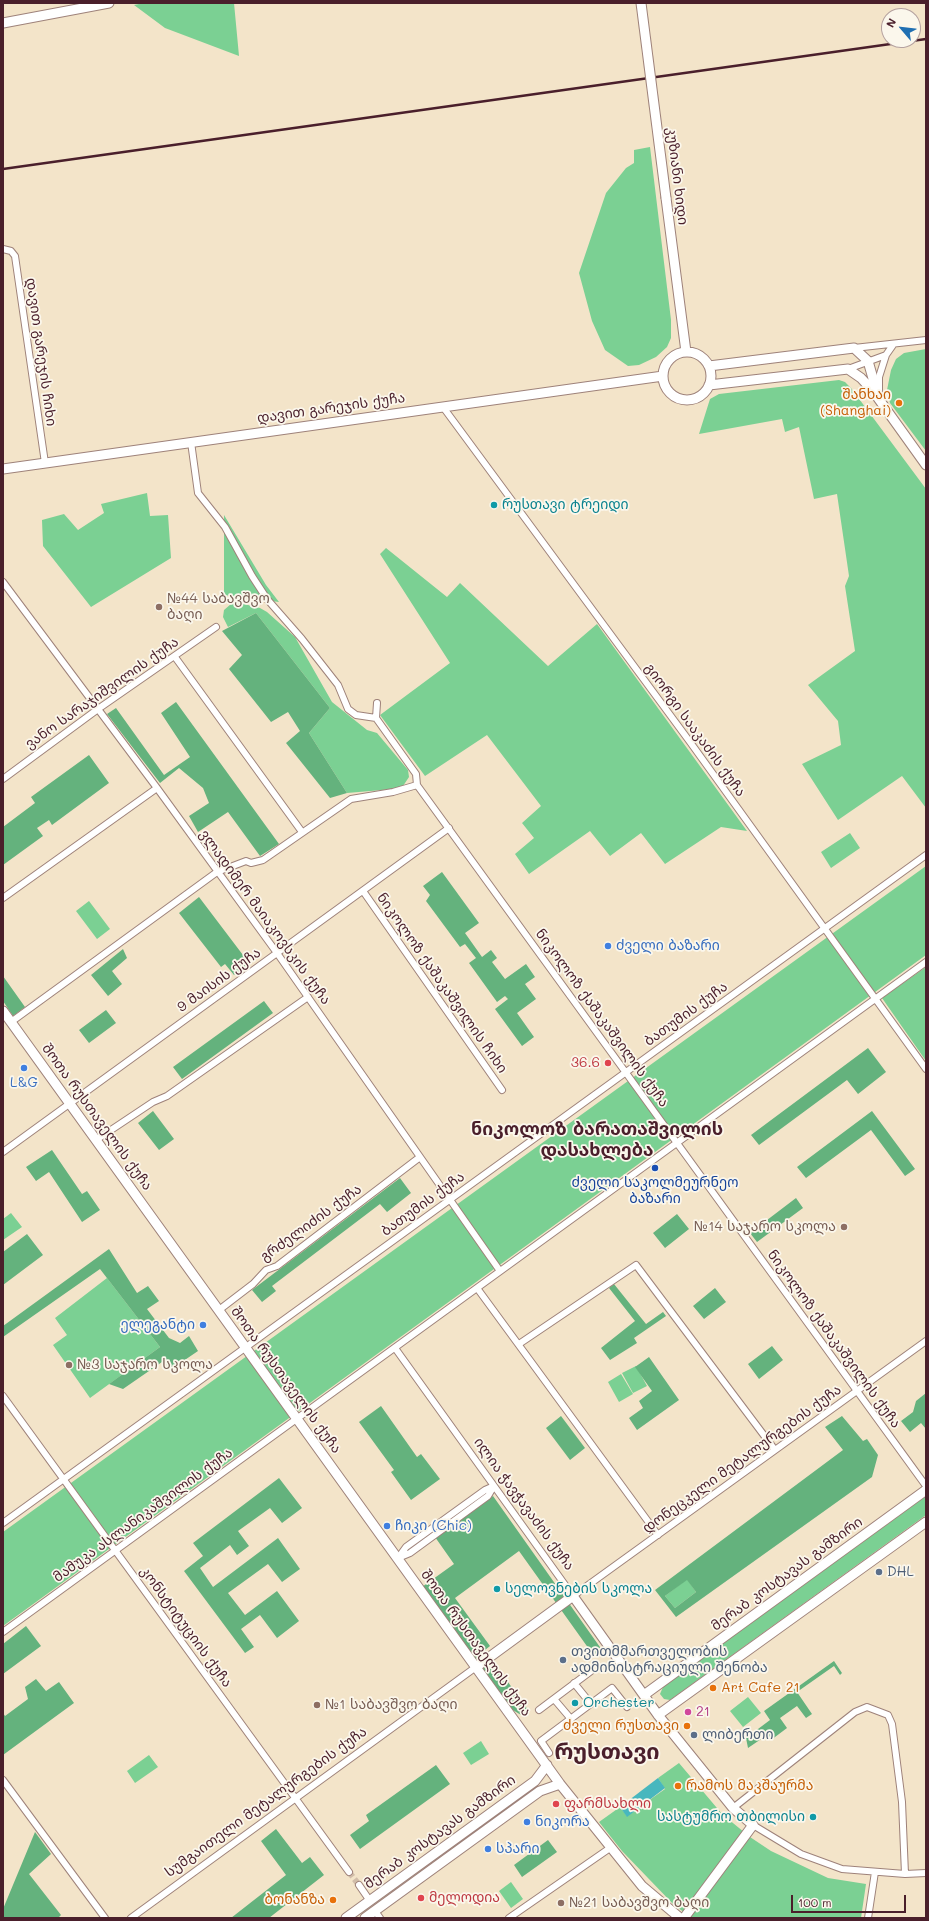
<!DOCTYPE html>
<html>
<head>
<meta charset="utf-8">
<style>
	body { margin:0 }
	#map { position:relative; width:929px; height:1921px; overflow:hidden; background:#f3e4c9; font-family:Mali,sans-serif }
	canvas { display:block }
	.frame { position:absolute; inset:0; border:4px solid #4a1f2b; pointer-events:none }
	.north { position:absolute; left:881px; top:8px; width:40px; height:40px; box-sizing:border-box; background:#fbf7ec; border:1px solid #b4a19f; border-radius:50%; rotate:298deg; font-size:11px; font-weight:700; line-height:16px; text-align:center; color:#4a1f2b }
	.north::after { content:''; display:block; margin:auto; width:14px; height:18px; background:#1f6fb2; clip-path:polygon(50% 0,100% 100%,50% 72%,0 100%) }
	.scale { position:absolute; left:791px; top:1895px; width:115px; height:18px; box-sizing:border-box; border:2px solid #4a1f2b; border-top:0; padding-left:5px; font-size:12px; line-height:14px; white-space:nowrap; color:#4a1f2b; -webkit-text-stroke:3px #fbf7ec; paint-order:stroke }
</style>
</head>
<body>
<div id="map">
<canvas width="929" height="1921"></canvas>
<div class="frame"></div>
<div class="north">N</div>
<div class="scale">100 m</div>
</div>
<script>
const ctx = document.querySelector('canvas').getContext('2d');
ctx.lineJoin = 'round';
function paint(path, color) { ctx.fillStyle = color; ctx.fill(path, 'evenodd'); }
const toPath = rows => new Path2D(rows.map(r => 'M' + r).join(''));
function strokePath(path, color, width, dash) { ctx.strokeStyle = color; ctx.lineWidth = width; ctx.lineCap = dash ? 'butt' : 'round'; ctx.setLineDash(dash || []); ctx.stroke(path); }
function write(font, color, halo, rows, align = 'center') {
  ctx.font = font + ' Mali,"Noto Sans Georgian",sans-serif'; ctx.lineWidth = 3.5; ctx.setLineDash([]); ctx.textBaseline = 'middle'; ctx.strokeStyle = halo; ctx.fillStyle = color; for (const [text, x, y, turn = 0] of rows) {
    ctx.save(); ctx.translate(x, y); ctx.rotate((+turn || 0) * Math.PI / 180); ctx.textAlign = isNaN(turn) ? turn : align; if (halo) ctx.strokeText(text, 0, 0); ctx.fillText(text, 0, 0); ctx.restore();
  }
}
paint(toPath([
	[144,3,234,3,239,56,165,28,134,5],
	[650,147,671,320,671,338,667,347,656,357,639,365,628,366,605,350,592,321,579,273,606,193,626,168,634,163,634,150],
	[926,349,926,451,890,403,887,390,891,370,896,359,904,353],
	[839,380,845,382,851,388,926,489,926,808,902,776,838,820,802,764,841,745,838,721,808,685,855,651,845,586,849,576,837,494,814,499,799,427,785,432,782,419,699,434,710,399,719,394],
	[147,493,150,516,168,515,171,558,91,607,43,546,42,520,64,514,78,530,104,513,101,504],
	[224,515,266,585,279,602,224,595],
	[386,548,447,597,460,583,548,666,597,624,747,831,721,827,665,864,641,833,610,856,590,831,529,874,515,854,534,838,522,823,541,806,487,735,425,776,380,715,450,663,380,554],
	[231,604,244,604,260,608,267,612,295,637,332,702,367,730,377,733,408,770,409,777,403,786,394,789,347,793,309,733,330,708,256,613,228,627,223,617,224,610],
	[850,833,860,848,831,868,821,852],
	[926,866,926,955,3,1626,3,1532],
	[89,901,110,929,97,939,76,911],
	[926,967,926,1061,882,998],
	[11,1213,22,1227,3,1240,3,1219],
	[107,1278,160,1347,90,1398,53,1345,67,1335,55,1318],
	[636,1366,647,1386,633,1393,622,1373],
	[621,1374,633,1394,619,1402,608,1382],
	[926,1496,926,1515,670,1700,664,1699,660,1694,663,1687],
	[687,1579,696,1592,675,1608,665,1596],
	[748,1697,761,1713,743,1727,730,1711],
	[481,1741,489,1754,471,1765,463,1753],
	[149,1755,158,1767,135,1783,127,1771],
	[679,1763,722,1814,750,1837,771,1851,828,1878,866,1884,861,1918,692,1918,674,1905,622,1851,599,1822,620,1807,627,1816,665,1789,658,1778],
	[511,1882,523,1899,511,1908,499,1891]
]), '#7bd093');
paint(toPath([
	[256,613,330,708,309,733,347,793,330,798,286,743,300,731,288,712,271,722,229,669,242,655,222,631],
	[176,702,279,844,260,856,228,812,198,832,189,816,209,803,203,788,179,768,160,783,107,714,116,708,164,775,190,757,161,713],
	[89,755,109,783,52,825,49,820,37,828,43,836,3,865,3,827,35,803,31,797],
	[442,872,479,923,465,933,482,957,491,950,497,958,492,962,505,979,526,964,535,977,525,984,536,999,517,1013,534,1037,522,1046,495,1009,508,999,505,996,497,1002,469,963,476,958,465,944,460,947,426,901,430,895,423,886],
	[199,897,249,963,234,975,225,964,221,967,179,913],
	[123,949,127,958,112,971,122,984,108,996,91,975],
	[3,976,25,1007,13,1016,3,1001],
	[264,1001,273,1013,182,1079,173,1067],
	[106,1010,116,1023,89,1043,79,1030],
	[868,1048,886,1072,858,1094,847,1080,759,1145,751,1135],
	[153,1111,174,1139,159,1150,138,1123],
	[872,1111,915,1169,905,1176,871,1130,806,1178,797,1167],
	[52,1150,82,1194,87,1191,100,1210,82,1222,49,1172,36,1181,26,1167],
	[400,1178,411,1193,387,1212,380,1204,272,1286,276,1291,262,1302,252,1290],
	[796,1198,803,1208,757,1242,750,1233],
	[677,1214,689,1229,665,1248,653,1233],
	[27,1234,43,1255,3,1285,3,1252],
	[109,1249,137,1293,148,1286,159,1301,147,1309,169,1338,180,1343,189,1336,198,1351,173,1368,162,1362,123,1389,109,1384,160,1347,100,1269,3,1337,3,1326],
	[614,1284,646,1324,663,1312,666,1316,634,1338,637,1343,610,1360,601,1348,635,1321,609,1288],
	[715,1288,726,1302,704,1319,693,1306],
	[772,1346,783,1360,759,1379,748,1364],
	[649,1357,679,1400,637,1430,629,1418,643,1408,639,1401,652,1391,635,1367],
	[926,1393,926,1429,921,1423,910,1432,901,1421,913,1412,916,1401],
	[381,1406,417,1457,421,1454,440,1479,411,1500,391,1472,394,1470,359,1422],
	[561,1416,585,1448,570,1460,546,1428],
	[842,1416,863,1441,867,1439,878,1455,872,1477,676,1617,655,1590,843,1450,825,1427],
	[687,1580,696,1592,675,1608,665,1596],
	[279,1478,302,1508,282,1523,270,1508,238,1531,249,1546,237,1555,230,1545,200,1568,213,1587,278,1538,300,1569,282,1582,268,1564,228,1593,245,1615,277,1591,299,1621,277,1638,260,1615,241,1629,254,1647,245,1653,184,1571,203,1556,193,1543],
	[493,1496,602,1650,594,1656,519,1551,455,1598,490,1646,485,1650,528,1710,521,1715,508,1707,422,1587,454,1564,435,1537],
	[26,1626,41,1646,3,1674,3,1644],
	[834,1661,842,1673,840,1675,834,1666,797,1692,812,1714,806,1718,797,1706,780,1718,787,1728,771,1740,767,1735,748,1748,746,1738,770,1720,764,1711],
	[36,1679,46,1691,59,1682,74,1703,3,1755,3,1713,5,1716,28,1699,25,1687],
	[436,1765,450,1784,360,1849,350,1835,369,1821,366,1815],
	[276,1829,302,1863,310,1857,324,1875,269,1918,231,1918,286,1875,261,1841],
	[35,1832,51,1854,29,1874,61,1915,58,1918,3,1918,3,1909],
	[548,1840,557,1852,522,1877,514,1865]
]), '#64b27d');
paint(toPath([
	[658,1778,665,1788,627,1817,620,1807]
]), '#48b7be');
strokePath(toPath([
	[349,1872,359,1885]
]), '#d1bda9', 6, [6, 3]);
const street = toPath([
	[3,249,11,251,15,256,45,463],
	[854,348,926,340],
	[848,369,886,355,893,345],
	[879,390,879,377,886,355],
	[443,407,690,742,926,1069],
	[191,442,198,493,225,527,252,576,267,599,302,639,338,685,348,709,356,715,376,718],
	[3,582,157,788,277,953,500,1271],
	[175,657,302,832],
	[377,703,376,718,416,774,417,785,926,1486],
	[3,779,98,709,216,627],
	[363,891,502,1090],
	[3,898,157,788],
	[11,1022,217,872,246,861,251,863,263,860,351,799,393,792,417,785],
	[96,1140,153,1102,167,1096,308,997],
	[3,1152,449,828],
	[477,1288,658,1535],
	[219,1310,253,1284,266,1270,277,1266,420,1157],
	[519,1344,636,1265,775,1450],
	[395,1348,573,1596,926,1341],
	[3,1396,349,1872],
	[494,1486,488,1496,410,1553,398,1558,406,1547,485,1490,494,1486],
	[3,1523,926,855],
	[3,1632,926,962],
	[574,1683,591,1704],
	[554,1699,571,1719],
	[539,1710,591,1671],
	[549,1753,541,1741,612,1688,627,1707],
	[3,1780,105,1918],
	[733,1808,855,1712,867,1707,888,1715,892,1724,902,1802,905,1874],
	[753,1825,801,1854,842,1869,905,1874,926,1873],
	[359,1885,370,1901],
	[375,1911,380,1918],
	[131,1918,476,1667],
	[509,1918,610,1848],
	[868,1918,875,1872]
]);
const secondary = toPath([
	[3,23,109,3],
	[666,198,686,352],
	'663 376a24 24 0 1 1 48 0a24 24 0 1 1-48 0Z',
	[709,366,854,348,868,361,878,396],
	[709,385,848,369,861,378,873,391,926,465],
	[3,469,663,376],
	[3,1011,560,1784,642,1886,680,1918],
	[476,1667,573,1596,658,1715,733,1808,753,1825,684,1918],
	[644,1695,926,1490],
	[658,1715,926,1522],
	[346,1918,535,1781,547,1765],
	[365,1918,540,1791,560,1784]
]);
strokePath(street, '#9e827a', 8);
strokePath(secondary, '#9e827a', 11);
strokePath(street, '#fff', 6);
strokePath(secondary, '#fff', 9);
strokePath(toPath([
	[3,169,926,39]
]), '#4a1f2b', 2.5);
const secondaryBridge = toPath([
	[641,3,666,198]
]);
strokePath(secondaryBridge, '#9e827a', 11, []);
strokePath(secondaryBridge, '#fff', 9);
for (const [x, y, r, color] of [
	[899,403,4,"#e8710a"],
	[494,505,4,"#0f9aa8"],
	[159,607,4,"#8d6e63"],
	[608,946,4,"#3f7fe0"],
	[608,1063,4,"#e0444e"],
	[24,1068,4,"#3f7fe0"],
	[655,1168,4,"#1a4fb4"],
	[844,1227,4,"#8d6e63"],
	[203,1325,4,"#3f7fe0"],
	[69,1365,4,"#8d6e63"],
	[387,1526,4,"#3f7fe0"],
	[879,1572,4,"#5c6f8a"],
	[497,1589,4,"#0f9aa8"],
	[563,1660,4,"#5c6f8a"],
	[713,1688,4,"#e8710a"],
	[575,1703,4,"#0f9aa8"],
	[317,1705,4,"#8d6e63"],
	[688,1712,4,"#d1479c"],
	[687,1726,4,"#e8710a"],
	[694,1735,4,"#5c6f8a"],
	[678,1786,4,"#e8710a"],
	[556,1804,4,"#e0444e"],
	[813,1817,4,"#0f9aa8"],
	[527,1822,4,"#3f7fe0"],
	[488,1849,4,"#3f7fe0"],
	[421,1898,4,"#e0444e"],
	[333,1900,4,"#e8710a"],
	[561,1903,4,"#8d6e63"]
]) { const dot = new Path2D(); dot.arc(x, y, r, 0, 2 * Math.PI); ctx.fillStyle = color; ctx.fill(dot); strokePath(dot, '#fbf7ec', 1.5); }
write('14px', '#4a1f2b', '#fbf7ec', [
	["კუზიანი ხიდი",677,176,83],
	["დავით გარეჯის ჩიხი",41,352,82],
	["დავით გარეჯის ქუჩა",331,408,-8],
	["ვანო სარაჯიშვილის ქუჩა",102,693,-35],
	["გიორგი სააკაძის ქუჩა",695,730,54],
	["ვლადიმერ მაიაკოვსკის ქუჩა",265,917,54],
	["9 მაისის ქუჩა",219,980,-36],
	["ნიკოლოზ ქაშაკაშვილის ჩიხი",442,983,55],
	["ბათუმის ქუჩა",686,1014,-36],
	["ნიკოლოზ ქაშაკაშვილის ქუჩა",602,1018,54],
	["შოთა რუსთაველის ქუჩა",97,1117,54],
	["ბათუმის ქუჩა",423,1204,-36],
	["გრძელიძის ქუჩა",311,1223,-36],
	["ნიკოლოზ ქაშაკაშვილის ქუჩა",834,1339,54],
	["შოთა რუსთაველის ქუჩა",286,1380,54],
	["დონეცკელი მეტალურგების ქუჩა",742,1459,-36],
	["ილია ჭავჭავაძის ქუჩა",524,1504,54],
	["მამუკა ასლანიკაშვილის ქუჩა",143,1515,-36],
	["მერაბ კოსტავას გამზირი",787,1574,-36],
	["კონსტიტუციის ქუჩა",186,1627,54],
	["შოთა რუსთაველის ქუჩა",476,1643,54],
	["სუმგაითელი მეტალურგების ქუჩა",266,1802,-36],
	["მერაბ კოსტავას გამზირი",440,1832,-36]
]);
write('14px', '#c56008', '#fbf7ec', [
	["შანხაი",891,395],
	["(Shanghai)",891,411],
	["Art Cafe 21",721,1688,"left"],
	["ძველი რუსთავი",679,1726],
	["რამოს მაკშაურმა",686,1786,"left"],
	["ბონანზა",325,1900]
], 'right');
write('14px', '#0d838f', '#fbf7ec', [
	["რუსთავი ტრეიდი",502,505],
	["სელოვნების სკოლა",505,1589],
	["Orchester",583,1703],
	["სასტუმრო თბილისი",805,1817,"right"]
], 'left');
write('14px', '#785e54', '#fbf7ec', [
	["№44 საბავშვო",167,599],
	["ბაღი",167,615],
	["№14 საჯარო სკოლა",836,1227,"right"],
	["№3 საჯარო სკოლა",77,1365],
	["№1 საბავშვო ბაღი",325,1705],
	["№21 საბავშვო ბაღი",569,1903]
], 'left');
write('14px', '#366cbe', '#fbf7ec', [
	["ძველი ბაზარი",616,946],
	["L&G",24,1083,"center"],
	["ელეგანტი",195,1325,"right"],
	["ჩიკი (Chic)",395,1526],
	["ნიკორა",535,1822],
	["სპარი",496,1849]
], 'left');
write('14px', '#be3a42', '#fbf7ec', [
	["36.6",600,1063,"right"],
	["ფარმსახლი",564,1804],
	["მელოდია",429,1898]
], 'left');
write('14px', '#164399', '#fbf7ec', [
	["ძველი საკოლმეურნეო",655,1183],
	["ბაზარი",655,1199]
]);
write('14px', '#4e5e75', '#fbf7ec', [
	["DHL",887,1572],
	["თვითმმართველობის",571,1652],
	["ადმინისტრაციული შენობა",571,1668],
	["ლიბერთი",702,1735]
], 'left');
write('14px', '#b23c85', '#fbf7ec', [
	["21",696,1712]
], 'left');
write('bold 18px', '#4a1f2b', '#fbf7ec', [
	["ნიკოლოზ ბარათაშვილის",597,1129],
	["დასახლება",597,1150]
]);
write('bold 22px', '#4a1f2b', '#fbf7ec', [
	["რუსთავი",607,1752]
]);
</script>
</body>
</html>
